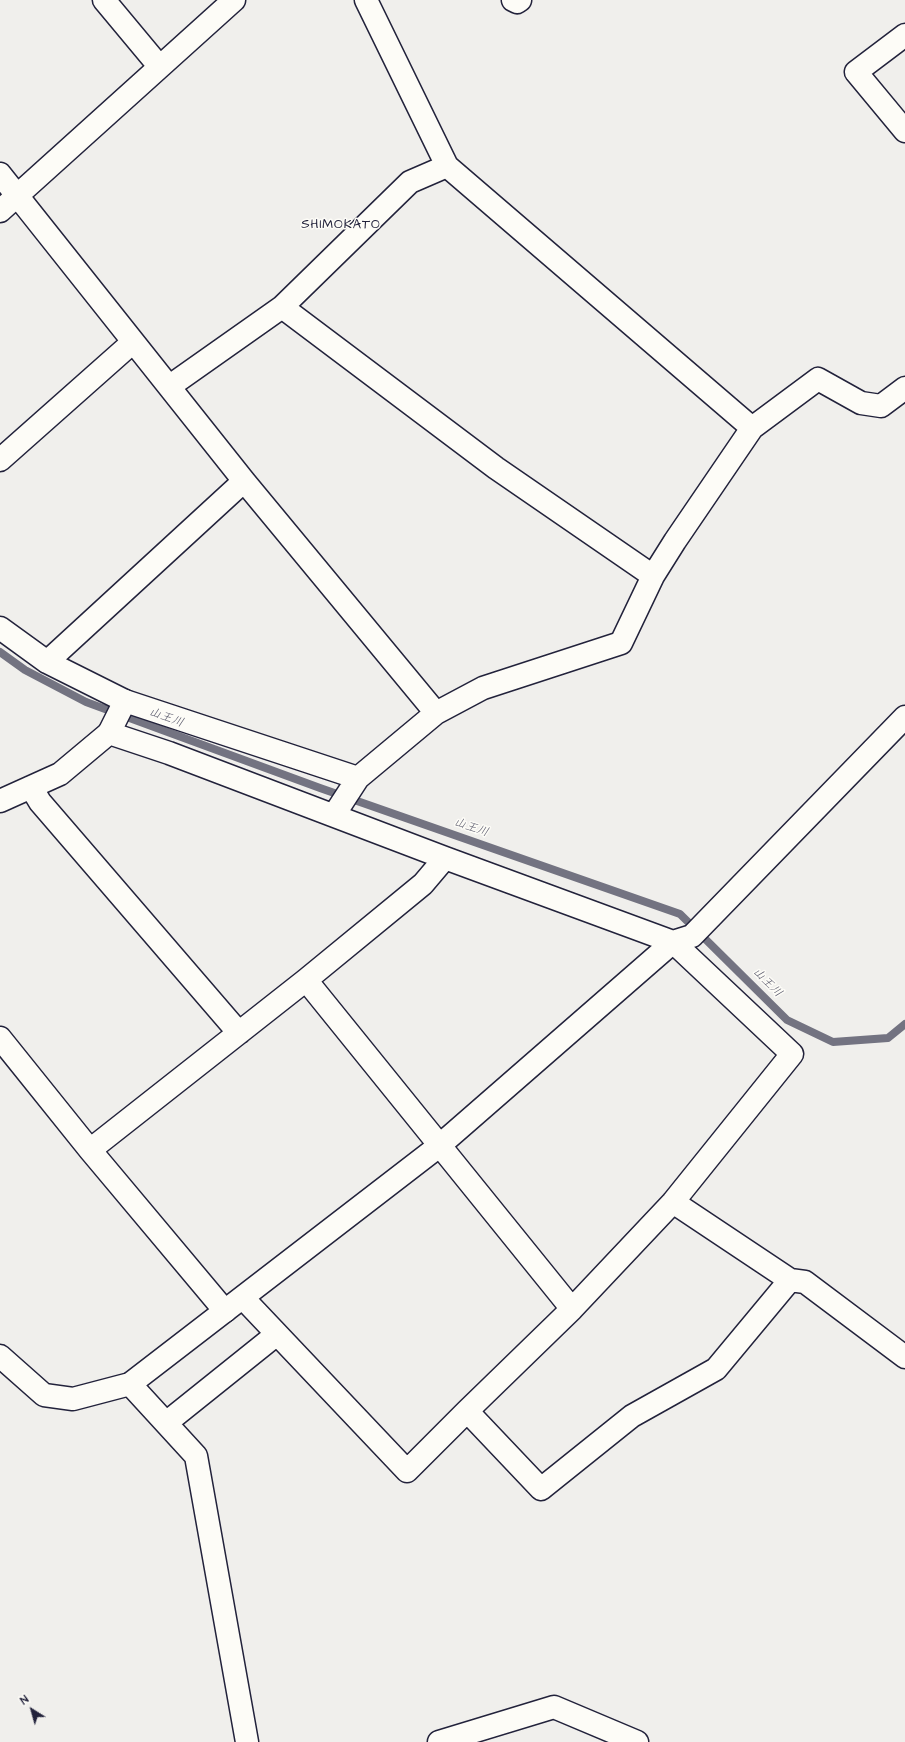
<!DOCTYPE html>
<html>
<head>
<meta charset="utf-8">
<style>
	body { margin:0 }
	#map { position:relative; width:905px; height:1742px; overflow:hidden; background:#f0efec; font-family:"Architects Daughter",sans-serif }
	canvas { display:block }
	.north { position:absolute; left:12px; top:1690px; width:40px; height:40px; -webkit-text-stroke:3px #fdfcf7; paint-order:stroke; rotate:323deg; font-size:11px; font-weight:700; line-height:16px; text-align:center; color:#22223b }
	.north::after { content:''; display:block; margin:auto; width:14px; height:18px; background:#22223b; clip-path:polygon(50% 0,100% 100%,50% 72%,0 100%) }
</style>
</head>
<body>
<div id="map">
<canvas width="905" height="1742"></canvas>
<div class="north">N</div>
</div>
<script>
const ctx = document.querySelector('canvas').getContext('2d');
ctx.lineJoin = 'round';
const toPath = rows => new Path2D(rows.map(r => 'M' + r).join(''));
function strokePath(path, color, width, dash) { ctx.strokeStyle = color; ctx.lineWidth = width; ctx.lineCap = dash ? 'butt' : 'round'; ctx.setLineDash(dash || []); ctx.stroke(path); }
function write(font, color, halo, rows, align = 'center') {
  ctx.font = font + ' "Architects Daughter","Klee One",sans-serif'; ctx.lineWidth = 3; ctx.setLineDash([]); ctx.textBaseline = 'middle'; ctx.strokeStyle = halo; ctx.fillStyle = color; for (const [text, x, y, turn = 0] of rows) {
    ctx.save(); ctx.translate(x, y); ctx.rotate((+turn || 0) * Math.PI / 180); ctx.textAlign = isNaN(turn) ? turn : align; if (halo) ctx.strokeText(text, 0, 0); ctx.fillText(text, 0, 0); ctx.restore();
  }
}
strokePath(toPath([
	[0,652,25,670,86,702,320,788,680,914,787,1020,833,1042,888,1038,905,1024]
]), '#737381', 8);
const minor = toPath([
	[104,0,159,66],
	[366,0,447,166,752,428],
	[513,0,517,2,520,0],
	[905,35,856,72,905,131],
	[0,174,244,481,436,713],
	[0,211,234,0],
	[282,307,496,468,653,576],
	[170,386,282,307,410,182,447,166],
	[0,460,133,342],
	[0,628,47,662,125,701,358,778],
	[47,662,244,481],
	[31,787,40,802,239,1033],
	[0,801,60,774,109,733,169,753,445,858,673,942,792,1054,673,1202,572,1309,467,1411,407,1471,243,1298],
	[334,815,358,778,436,713,483,688,621,643,653,576,675,541,752,428,818,379,861,403,881,406,905,388],
	[673,942,692,936,905,717],
	[306,980,572,1309],
	[0,1038,90,1150,225,1311],
	[90,1150,306,980,423,884,445,858],
	[790,1280,805,1282,905,1357],
	[130,1384,196,1456,247,1742],
	[467,1411,541,1489,632,1416,716,1369,790,1280,673,1202],
	[166,1423,277,1334],
	[439,1742,554,1707,637,1742]
]);
const tertiary = toPath([
	[109,733,125,701],
	[0,1356,44,1395,73,1399,130,1384,439,1146,673,942]
]);
strokePath(minor, '#22223b', 25);
strokePath(tertiary, '#22223b', 25);
strokePath(minor, '#fdfcf7', 22);
strokePath(tertiary, '#fdfcf7', 22);
write('italic 12px', '#58586a', '#fdfcf7', [
	["山王川",166,718,20],
	["山王川",471,828,19],
	["山王川",767,983,45]
]);
ctx.letterSpacing = '1px';
write('13px', '#22223b', '#fdfcf7', [
	["SHIMOKATO",341,225]
]);
ctx.letterSpacing = '0px';
</script>
</body>
</html>
